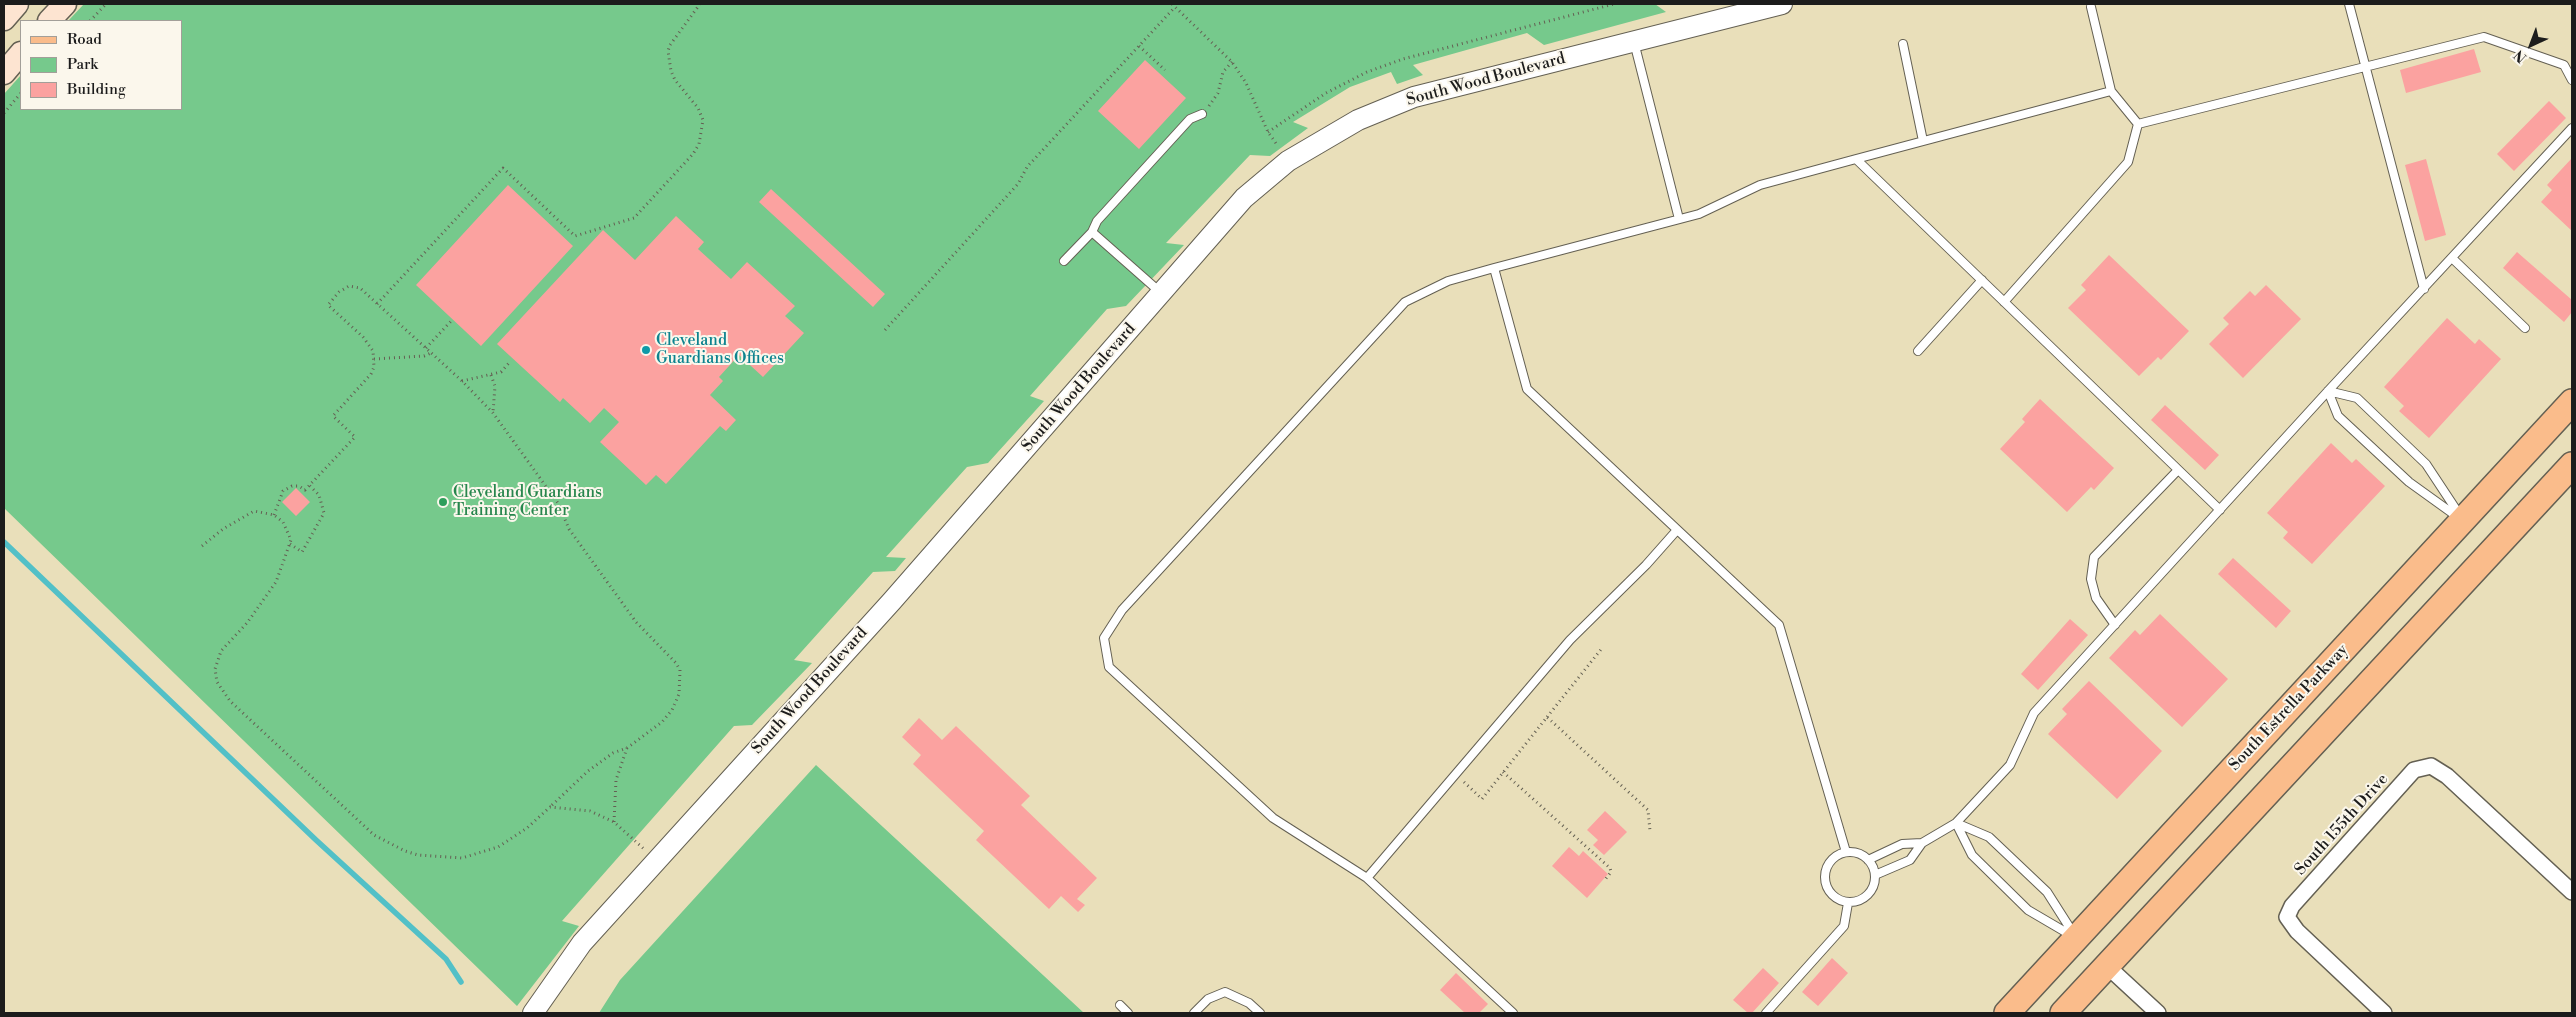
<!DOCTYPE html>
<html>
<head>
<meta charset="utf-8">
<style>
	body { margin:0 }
	#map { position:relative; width:2576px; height:1017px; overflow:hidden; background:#e9dfba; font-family:"Libre Bodoni",serif }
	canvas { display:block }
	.frame { position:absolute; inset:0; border:5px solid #1c1c1c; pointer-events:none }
	.legend { position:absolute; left:20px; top:20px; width:162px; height:90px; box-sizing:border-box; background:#fbf7ec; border:1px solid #a29f99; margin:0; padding:6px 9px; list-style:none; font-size:15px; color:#1c1c1c }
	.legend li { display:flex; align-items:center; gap:10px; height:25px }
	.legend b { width:25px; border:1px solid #a29f99 }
	.north { position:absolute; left:2506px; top:20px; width:50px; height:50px; -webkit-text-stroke:4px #fbf7ec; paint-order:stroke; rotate:223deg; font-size:14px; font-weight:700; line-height:20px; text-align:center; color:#1c1c1c }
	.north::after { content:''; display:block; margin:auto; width:18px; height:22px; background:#1c1c1c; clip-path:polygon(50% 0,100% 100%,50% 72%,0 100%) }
</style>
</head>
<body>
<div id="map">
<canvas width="2576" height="1017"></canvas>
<div class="frame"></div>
<ul class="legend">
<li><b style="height:6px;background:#fabc8b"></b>Road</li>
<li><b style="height:14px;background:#76c98c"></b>Park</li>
<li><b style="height:14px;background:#fba2a0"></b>Building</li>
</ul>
<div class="north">N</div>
</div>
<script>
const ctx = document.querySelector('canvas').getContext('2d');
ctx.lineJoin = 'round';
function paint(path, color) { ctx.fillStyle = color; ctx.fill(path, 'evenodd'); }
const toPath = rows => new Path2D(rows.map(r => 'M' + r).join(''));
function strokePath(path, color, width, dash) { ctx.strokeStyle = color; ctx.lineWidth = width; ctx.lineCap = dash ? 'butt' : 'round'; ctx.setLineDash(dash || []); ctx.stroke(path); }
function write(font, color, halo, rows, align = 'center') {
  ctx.font = font + ' "Libre Bodoni",serif'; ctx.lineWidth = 4; ctx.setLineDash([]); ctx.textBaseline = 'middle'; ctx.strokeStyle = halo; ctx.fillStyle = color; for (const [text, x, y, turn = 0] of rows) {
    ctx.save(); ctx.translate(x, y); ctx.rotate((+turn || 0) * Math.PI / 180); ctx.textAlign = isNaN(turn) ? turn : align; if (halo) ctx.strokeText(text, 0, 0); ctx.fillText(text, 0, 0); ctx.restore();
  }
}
paint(toPath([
	[84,4,1655,4,1666,12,1544,45,1527,33,1413,65,1423,75,1397,84,1391,72,1350,87,1293,122,1308,128,1270,156,1250,155,1166,243,1184,245,1126,306,1107,309,1030,396,1044,401,988,463,967,467,886,557,906,558,895,571,873,572,794,660,812,663,752,725,734,726,562,921,579,926,517,1006,4,508,4,94,21,75,21,109,181,109,181,21,68,21],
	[816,765,1084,1013,599,1013,620,980]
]), '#76c98c');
strokePath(toPath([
	[4,542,316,840,446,959,461,982]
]), '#52c0c7', 5.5);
paint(toPath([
	[2474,49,2481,72,2406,93,2400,70],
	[1145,60,1186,98,1139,149,1098,111],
	[2549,101,2566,118,2514,171,2497,154],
	[2572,158,2572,231,2541,202,2552,190,2547,185],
	[2426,159,2446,235,2425,241,2405,165],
	[508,185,573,246,481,346,416,285],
	[771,189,885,294,873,307,759,202],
	[676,216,704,242,698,249,731,279,747,262,795,306,785,316,804,333,763,377,739,355,719,377,723,381,710,395,736,420,726,431,720,426,666,484,656,475,646,485,600,442,619,422,604,408,590,423,563,398,560,402,497,344,603,230,635,260],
	[2517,252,2572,300,2572,312,2564,322,2503,268],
	[2109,255,2189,331,2161,360,2158,357,2139,376,2068,308,2086,290,2081,285],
	[2266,285,2301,319,2243,378,2209,344,2229,324,2223,318,2250,291,2255,296],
	[2447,318,2475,344,2479,339,2501,359,2429,438,2399,411,2404,406,2384,387],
	[2040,399,2114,468,2094,490,2091,487,2067,512,2000,449,2025,422,2022,419],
	[2165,405,2219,455,2205,470,2151,420],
	[2331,443,2352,463,2356,459,2385,486,2312,564,2283,538,2288,532,2267,513],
	[296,488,310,502,296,516,282,502],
	[2233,558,2291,611,2276,628,2218,574],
	[2160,614,2228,679,2182,727,2109,658,2135,630,2140,635],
	[2070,619,2088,635,2038,690,2021,674],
	[2089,681,2162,751,2117,799,2048,734,2067,714,2062,709],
	[919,718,942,740,956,726,1030,796,1021,805,1097,878,1077,899,1085,905,1078,912,1061,896,1049,909,976,840,984,831,913,764,921,755,902,737],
	[1605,811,1627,832,1604,855,1593,845,1598,840,1587,830],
	[1569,847,1579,856,1583,851,1608,874,1587,898,1552,866],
	[1832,958,1848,973,1818,1006,1802,992],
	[1763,968,1779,983,1752,1013,1748,1013,1733,1000],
	[1456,973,1488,1004,1479,1013,1465,1013,1440,990]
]), '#fba2a0');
const service = toPath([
	[2349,4,2424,289],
	[2091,7,2111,91],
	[1634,42,1679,219],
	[1903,44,1923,141],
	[2453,259,2525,328],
	[1064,261,1092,232],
	[1494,268,1699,214,1760,185,1856,159],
	[1160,292,1092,232,1097,221,1190,119,1202,114],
	[2004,302,2128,162,2138,124],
	[1918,351,1982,280],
	[2328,391,2357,398,2426,464,2461,517],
	[2328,391,2338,416,2409,482,2459,518],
	[2220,510,1856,159,2111,91,2138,124,2484,37,2564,65,2572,80],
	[2115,625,2096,598,2091,579,2094,557,2178,470],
	[1956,823,1989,837,2047,892,2075,936],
	[1956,823,1972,855,2028,910,2074,937],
	'1825 877a25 25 0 1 1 50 0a25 25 0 1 1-50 0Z',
	[1868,860,1902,844,1922,843,1956,823,2010,765,2034,713,2328,391,2572,128],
	[1875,875,1910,860,1922,843],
	[1367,878,1570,640,1646,565,1677,530],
	[1120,1005,1128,1013],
	[1194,1013,1208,999,1225,992,1249,1003,1260,1013],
	[1513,1013,1367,878,1273,818,1109,667,1104,638,1122,610,1405,302,1448,281,1494,268,1527,389,1779,625,1846,852],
	[1766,1013,1844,926,1848,903]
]);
const minor = toPath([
	[2106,965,2158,1013],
	[2384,1013,2297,931,2287,917,2292,906,2414,770,2431,766,2447,776,2572,892]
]);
const tertiary = toPath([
	[533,1013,582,943,892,601,1244,198,1288,161,1358,120,1414,97,1782,4]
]);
const secondary = toPath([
	[4,19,17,4],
	[49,21,65,4],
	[4,73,21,53]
]);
const primary = toPath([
	[2007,1013,2572,402],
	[2063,1013,2572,465]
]);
strokePath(service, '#646053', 10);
strokePath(minor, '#646053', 18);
strokePath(tertiary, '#646053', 22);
strokePath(secondary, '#646053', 25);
strokePath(primary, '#646053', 28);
strokePath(toPath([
	[1172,4,1232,62,1246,83,1268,132,1278,146],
	[90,21,106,4],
	[1139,46,1165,70],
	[1209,106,1218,93,1223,72,1232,62],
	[4,113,21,93],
	[1268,132,1326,93,1367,72,1403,59,1614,4],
	[377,304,503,168,575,236,634,218,693,154,699,144,703,120,698,108,675,80,671,71,668,51,670,45,700,4],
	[885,330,1018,184,1027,167,1175,7],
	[426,348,453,319],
	[374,359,424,356,431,353],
	[491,375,495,386,493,412],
	[462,381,501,372,509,363],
	[274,515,283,491,292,486,299,486,305,490,355,437,333,416,371,374,374,367,373,351,363,337,328,305,339,292,349,286,360,288,462,381,493,413,558,503,569,529,636,622,676,663,680,670,679,694,672,710,662,722,627,748,613,753,588,771,550,807],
	[290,544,302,552,324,513,319,495,309,485],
	[202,546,223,529,254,511,274,515,283,522,291,540,276,582,247,623,221,651,215,669,217,682,230,701,374,835,405,851,418,855,462,858,498,847,527,828,550,807,590,811,614,822,644,849],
	[1547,717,1603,647],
	[1503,772,1610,868,1611,872,1604,881],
	[1464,782,1482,799,1547,717,1648,810,1650,831],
	[614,822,616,780,627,748]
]), '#646053', 3, [1, 4]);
strokePath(service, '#fff', 8);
strokePath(minor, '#fff', 15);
strokePath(tertiary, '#fff', 20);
strokePath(secondary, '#fde4d1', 22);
strokePath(primary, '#fabc8b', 25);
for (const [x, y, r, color] of [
	[646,350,5,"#0f9aa8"],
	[443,502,5,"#2e9e5b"]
]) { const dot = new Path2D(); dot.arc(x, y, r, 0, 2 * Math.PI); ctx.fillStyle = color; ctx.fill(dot); strokePath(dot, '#fbf7ec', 2); }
write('16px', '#1c1c1c', '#fbf7ec', [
	["South Wood Boulevard",1486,80,-15],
	["South Wood Boulevard",1079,388,-49],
	["South Wood Boulevard",810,691,-48],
	["South Estrella Parkway",2289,708,-47],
	["South 155th Drive",2342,825,-48]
]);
write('16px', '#0d838f', '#fbf7ec', [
	["Cleveland",656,341],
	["Guardians Offices",656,359]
], 'left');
write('16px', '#27864d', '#fbf7ec', [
	["Cleveland Guardians",453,493],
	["Training Center",453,511]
], 'left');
</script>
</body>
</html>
